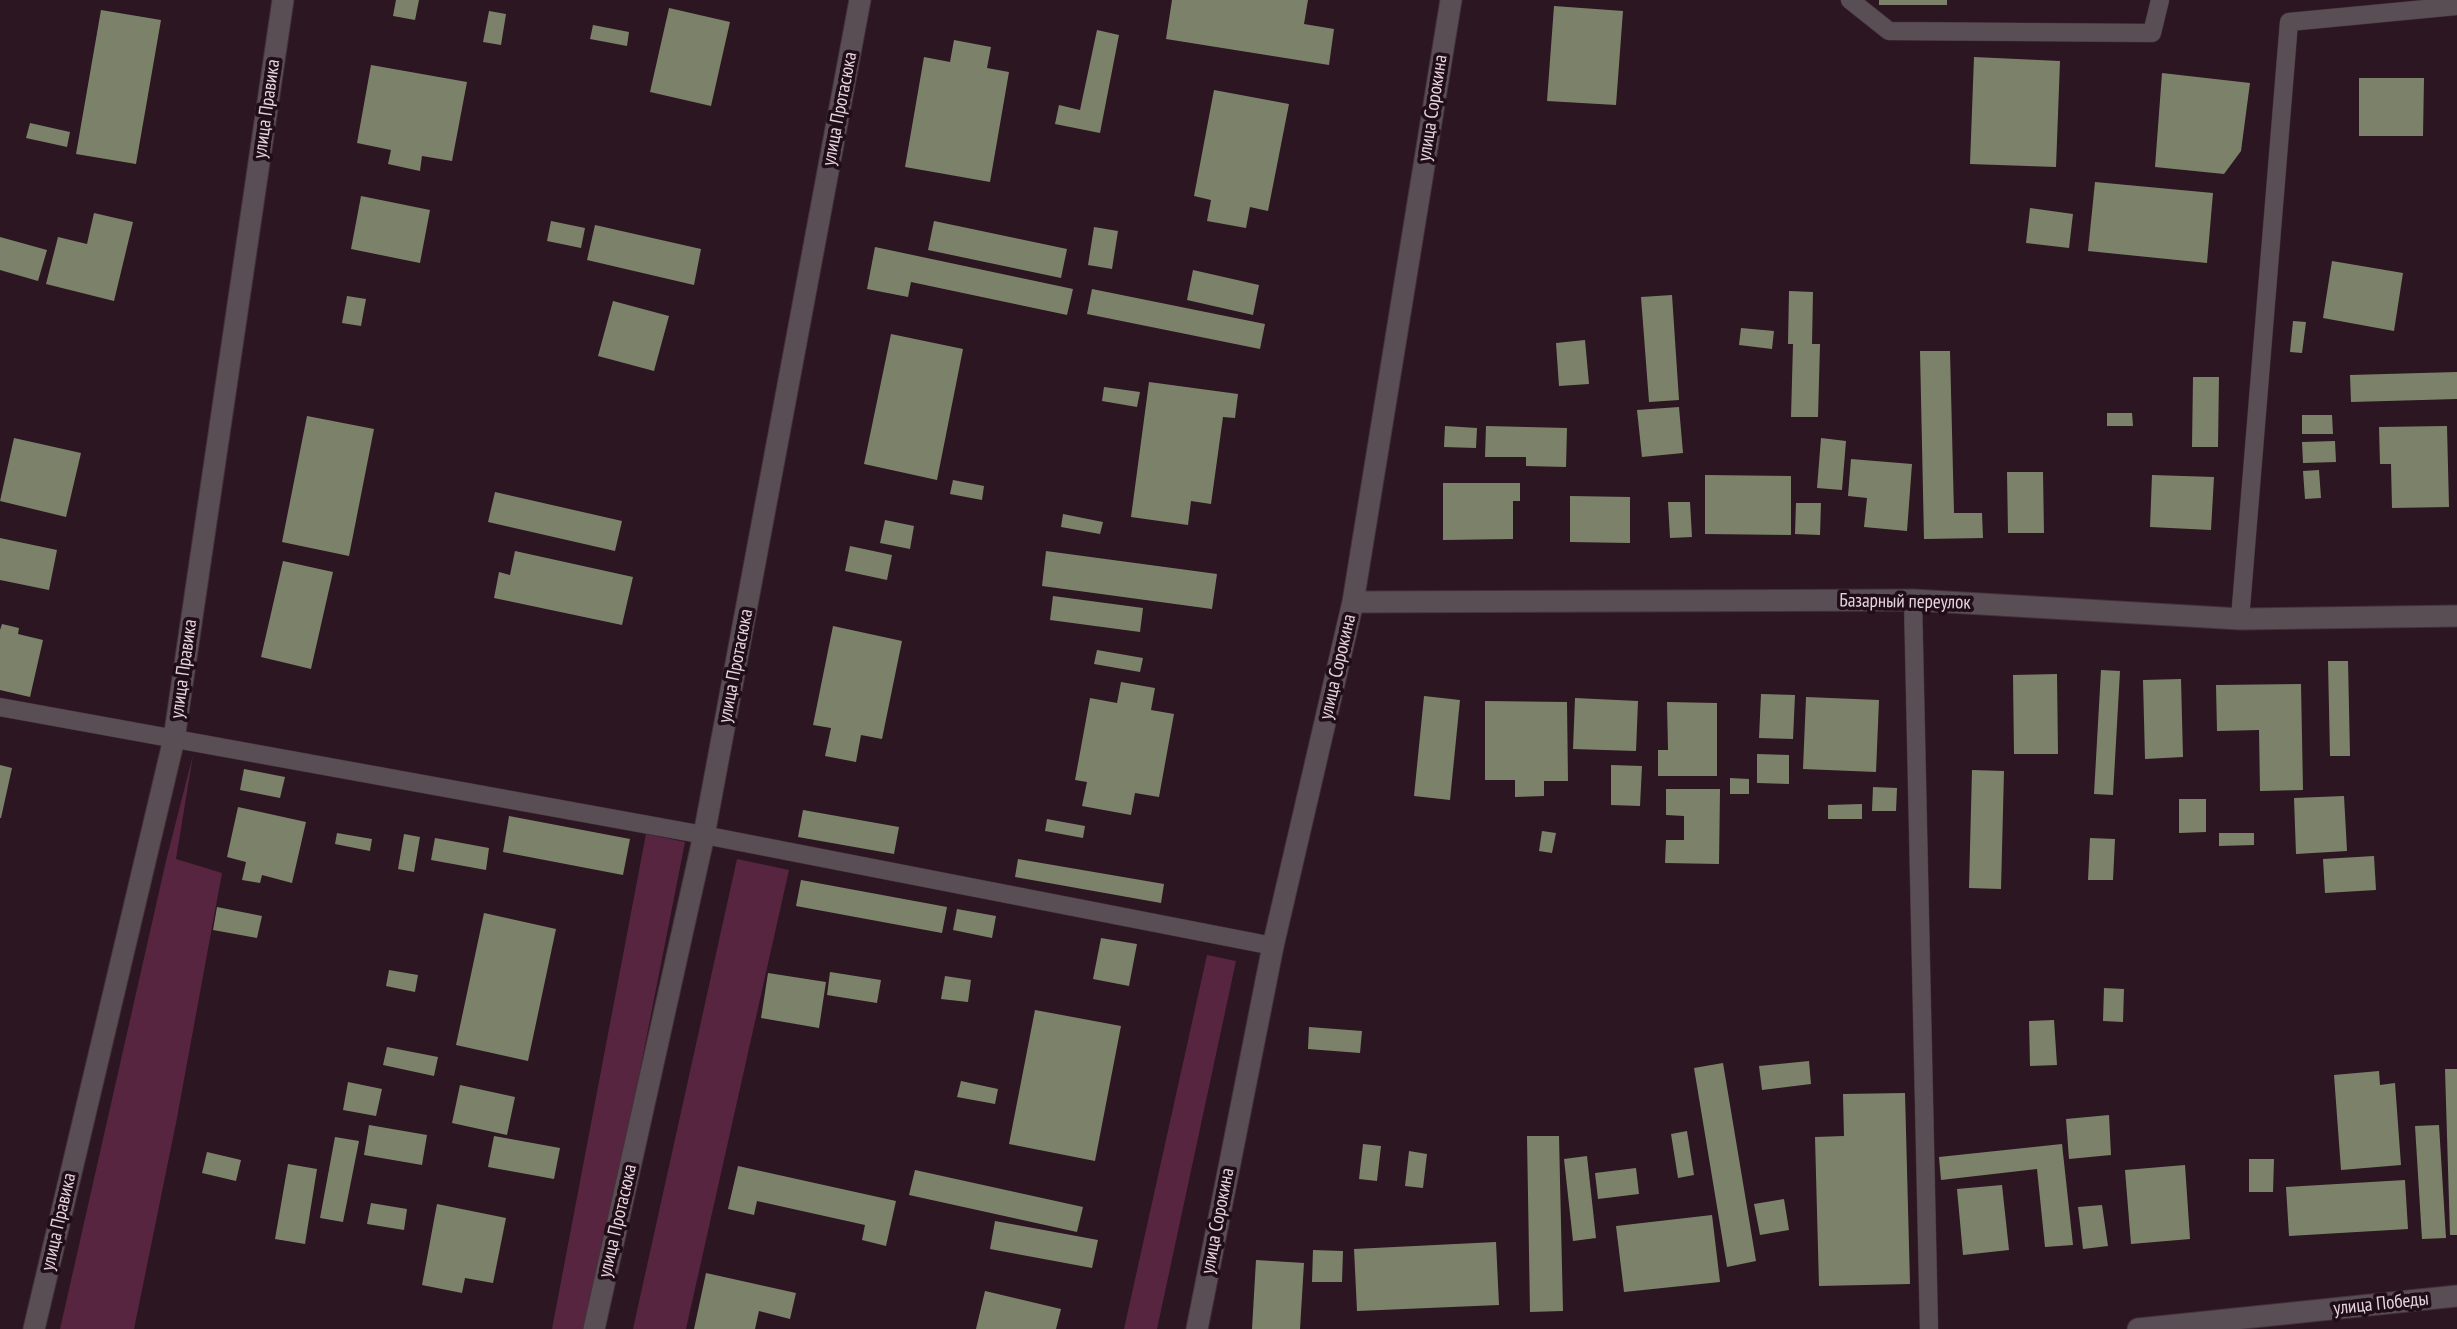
<!DOCTYPE html>
<html>
<head>
<meta charset="utf-8">
<style>
	body { margin:0 }
	canvas { display:block; background:#2b1621 }
</style>
</head>
<body>
<canvas width="2457" height="1329"></canvas>
<script>
const ctx = document.querySelector('canvas').getContext('2d');
ctx.lineJoin = 'round';
function paint(path, color) { ctx.fillStyle = color; ctx.fill(path, 'evenodd'); }
const toPath = rows => new Path2D(rows.map(r => 'M' + r).join(''));
function strokePath(path, color, width, dash) { ctx.strokeStyle = color; ctx.lineWidth = width; ctx.lineCap = dash ? 'butt' : 'round'; ctx.setLineDash(dash || []); ctx.stroke(path); }
function write(font, color, halo, rows, align = 'center') {
  ctx.font = font + ' "PT Sans Narrow",sans-serif'; ctx.lineWidth = 7; ctx.setLineDash([]); ctx.textBaseline = 'middle'; ctx.strokeStyle = halo; ctx.fillStyle = color; for (const [text, x, y, turn = 0] of rows) {
    ctx.save(); ctx.translate(x, y); ctx.rotate((+turn || 0) * Math.PI / 180); ctx.textAlign = isNaN(turn) ? turn : align; if (halo) ctx.strokeText(text, 0, 0); ctx.fillText(text, 0, 0); ctx.restore();
  }
}
paint(toPath([
	[193,755,176,859,222,873,176,1123,134,1329,60,1329,166,861],
	[646,834,685,842,589,1329,552,1329],
	[737,859,789,870,686,1329,633,1329],
	[1207,955,1236,961,1157,1329,1124,1329]
]), '#572540');
paint(toPath([
	[396,0,419,0,415,20,393,16],
	[1172,0,1308,0,1304,24,1334,29,1329,65,1166,39],
	[1879,0,1947,0,1947,5,1879,5],
	[1554,6,1623,11,1616,105,1547,101],
	[669,8,730,22,711,106,650,92],
	[101,10,161,20,136,164,76,154],
	[489,11,506,14,501,45,483,42],
	[593,25,629,32,627,46,590,39],
	[1097,30,1119,35,1100,133,1055,124,1059,105,1080,110],
	[954,40,991,47,987,68,1009,72,990,182,905,167,924,57,950,62],
	[1974,57,2060,61,2056,167,1970,164],
	[371,65,467,82,452,161,422,156,420,171,388,164,391,150,357,143],
	[2162,73,2250,83,2241,151,2224,174,2155,167],
	[2359,78,2424,78,2423,136,2359,136],
	[1214,90,1289,104,1268,211,1250,207,1246,228,1207,221,1211,200,1194,196],
	[30,123,70,132,67,147,26,138],
	[2095,182,2213,193,2207,263,2088,251],
	[361,196,430,210,420,263,351,249],
	[2030,208,2073,214,2069,248,2026,243],
	[94,213,133,222,114,301,46,284,58,237,87,244],
	[551,221,585,228,581,248,547,241],
	[934,221,1067,249,1061,278,928,250],
	[595,225,701,249,694,285,587,260],
	[1094,227,1118,231,1112,269,1088,265],
	[0,237,47,250,38,281,0,270],
	[875,247,1073,289,1067,315,911,282,908,297,867,289],
	[2332,261,2403,273,2394,331,2323,318],
	[1193,270,1259,285,1253,315,1187,300],
	[1092,289,1265,324,1260,349,1087,314],
	[1789,291,1813,292,1812,344,1820,344,1818,417,1791,417,1793,344,1788,344],
	[1672,295,1679,400,1649,402,1641,297],
	[347,296,366,299,361,326,342,323],
	[613,301,669,316,654,371,598,356],
	[2293,321,2306,322,2302,353,2290,352],
	[1741,328,1774,331,1772,349,1739,345],
	[891,334,963,349,937,480,864,464],
	[1585,340,1589,384,1559,386,1556,343],
	[1920,351,1950,351,1954,513,1982,513,1983,538,1924,539],
	[2457,372,2457,399,2351,402,2350,375],
	[2193,377,2219,377,2218,447,2192,447],
	[1149,382,1238,394,1235,418,1223,417,1211,504,1191,501,1188,525,1131,517],
	[1104,387,1140,392,1137,407,1102,401],
	[1679,407,1683,453,1642,457,1637,410],
	[2107,413,2132,413,2133,426,2107,426],
	[2302,415,2332,415,2333,434,2302,434],
	[307,416,374,429,349,556,282,542],
	[1445,426,1477,428,1476,448,1444,447],
	[1486,426,1567,428,1566,467,1526,466,1526,457,1485,457],
	[2447,426,2449,507,2392,508,2391,464,2380,464,2379,427],
	[14,438,81,453,66,517,0,501],
	[1821,438,1846,441,1842,490,1817,488],
	[2335,441,2336,462,2303,463,2302,442],
	[1851,459,1912,464,1907,531,1864,527,1867,498,1848,496],
	[2319,470,2321,498,2305,499,2303,471],
	[2007,472,2043,472,2044,533,2008,533],
	[1705,475,1791,476,1791,535,1705,534],
	[2152,475,2214,477,2211,530,2150,527],
	[953,480,984,486,982,500,950,494],
	[1443,483,1520,483,1520,501,1513,501,1513,539,1443,540],
	[495,492,622,521,615,551,488,522],
	[1570,496,1630,497,1630,543,1570,542],
	[1668,502,1690,502,1692,537,1670,538],
	[1796,503,1821,503,1820,535,1795,534],
	[1063,514,1103,522,1100,534,1061,527],
	[885,520,914,526,910,549,880,543],
	[0,538,57,550,49,590,0,580],
	[850,546,892,555,887,580,845,571],
	[515,551,633,577,622,625,494,598,499,572,510,575],
	[1046,551,1217,574,1212,609,1042,586],
	[283,561,333,572,311,669,261,657],
	[1053,596,1143,608,1140,632,1050,620],
	[2,624,19,628,18,634,43,640,30,697,0,690,0,630],
	[833,626,902,641,882,739,861,735,856,762,825,756,831,728,813,725],
	[1097,650,1143,658,1140,672,1094,664],
	[2328,661,2348,661,2350,756,2330,756],
	[2101,670,2120,671,2113,795,2094,794],
	[2057,674,2058,754,2014,754,2013,675],
	[2181,679,2183,757,2145,759,2143,680],
	[1121,682,1155,688,1151,710,1174,714,1159,797,1135,793,1131,815,1082,806,1087,782,1075,780,1090,698,1117,703],
	[2301,684,2303,790,2260,791,2259,730,2217,731,2216,685],
	[1761,694,1795,695,1793,739,1759,738],
	[1424,696,1460,700,1450,800,1414,796],
	[1806,697,1879,700,1876,772,1803,769],
	[1575,698,1638,701,1636,751,1573,749],
	[1485,701,1567,702,1568,781,1544,781,1544,796,1515,797,1515,780,1485,780],
	[1667,702,1717,703,1717,776,1658,776,1658,750,1668,750],
	[1757,754,1789,755,1789,784,1757,783],
	[0,765,12,768,1,818,0,818],
	[1611,765,1642,766,1640,806,1611,805],
	[244,769,285,777,280,798,240,790],
	[1972,770,2004,771,2001,889,1969,888],
	[1730,778,1749,779,1749,794,1730,794],
	[1873,787,1897,788,1896,811,1872,811],
	[1666,789,1720,789,1719,864,1665,863,1666,840,1684,840,1684,816,1666,815],
	[2344,796,2347,851,2296,854,2294,798],
	[2179,799,2206,799,2206,832,2179,833],
	[1862,804,1862,819,1828,819,1828,805],
	[238,807,306,822,292,883,262,875,260,883,242,880,246,862,227,857],
	[803,810,899,827,894,854,798,837],
	[509,816,630,839,623,875,503,852],
	[1047,819,1085,826,1083,838,1045,831],
	[1542,831,1556,833,1552,853,1539,851],
	[337,833,372,839,370,851,335,844],
	[2219,833,2254,833,2254,845,2219,846],
	[404,834,420,837,414,872,398,869],
	[435,838,489,848,486,870,431,860],
	[2090,838,2115,839,2113,880,2088,880],
	[2374,856,2376,890,2325,893,2323,859],
	[1018,859,1164,884,1161,903,1015,877],
	[801,880,947,907,942,933,796,906],
	[217,907,262,916,257,938,213,930],
	[957,909,996,916,992,938,953,930],
	[484,913,556,929,528,1061,456,1045],
	[1101,938,1137,944,1129,986,1093,979],
	[389,970,418,975,415,992,386,986],
	[830,972,881,980,877,1003,827,995],
	[768,973,826,982,819,1028,761,1018],
	[945,976,971,980,968,1002,941,999],
	[2104,988,2124,989,2123,1022,2103,1021],
	[1035,1010,1121,1026,1095,1161,1009,1144],
	[2054,1020,2057,1065,2030,1066,2029,1021],
	[1309,1027,1362,1031,1360,1053,1308,1049],
	[387,1047,438,1057,434,1076,383,1065],
	[1809,1061,1811,1084,1762,1090,1759,1066],
	[1723,1063,1756,1261,1727,1267,1694,1068],
	[2445,1069,2457,1069,2457,1235,2450,1235],
	[2379,1071,2380,1085,2395,1083,2401,1165,2341,1170,2334,1075],
	[961,1081,998,1089,995,1104,957,1097],
	[348,1082,382,1089,376,1116,343,1110],
	[460,1085,515,1097,507,1135,452,1123],
	[1905,1093,1910,1284,1819,1286,1815,1137,1844,1136,1843,1094],
	[2109,1115,2111,1155,2069,1159,2066,1119],
	[369,1125,427,1135,422,1165,364,1155],
	[2439,1125,2446,1238,2422,1239,2415,1126],
	[1687,1131,1694,1175,1678,1178,1671,1134],
	[494,1136,560,1148,554,1179,488,1167],
	[1527,1136,1559,1136,1563,1311,1530,1312],
	[335,1137,359,1141,343,1222,320,1218],
	[1363,1144,1381,1146,1377,1181,1359,1179],
	[2062,1144,2073,1245,2045,1247,2037,1169,1941,1180,1939,1157],
	[1409,1151,1427,1154,1423,1188,1405,1186],
	[207,1152,241,1160,236,1181,202,1173],
	[1587,1156,1596,1238,1573,1241,1564,1159],
	[2249,1159,2274,1159,2273,1192,2249,1192],
	[288,1164,317,1169,305,1244,275,1239],
	[2185,1165,2190,1239,2131,1244,2125,1170],
	[738,1166,896,1201,886,1246,862,1240,865,1225,757,1201,754,1215,728,1209],
	[1636,1168,1639,1194,1598,1199,1595,1173],
	[915,1170,1083,1207,1077,1232,909,1195],
	[2405,1180,2408,1229,2289,1236,2286,1187],
	[2002,1185,2009,1250,1963,1255,1957,1189],
	[1784,1199,1789,1230,1760,1235,1754,1204],
	[371,1203,407,1209,404,1230,367,1224],
	[437,1204,506,1218,493,1283,465,1278,462,1293,422,1285],
	[2102,1205,2108,1246,2083,1249,2078,1207],
	[1712,1215,1720,1282,1624,1292,1616,1226],
	[995,1221,1098,1240,1092,1268,990,1249],
	[1496,1242,1499,1305,1357,1311,1354,1249],
	[1313,1250,1343,1251,1342,1282,1312,1282],
	[1256,1260,1304,1263,1300,1329,1252,1329],
	[706,1273,796,1293,790,1319,759,1311,755,1329,694,1329],
	[985,1291,1061,1309,1056,1329,976,1329]
]), '#7c8269');
const lane = toPath([
	[1850,0,1889,31,2152,33,2160,0],
	[1913,600,1929,1329],
	[2240,619,2289,22,2457,6],
	[0,707,704,835,1273,946]
]);
const street = toPath([
	[1353,602,1913,600,2240,619,2457,616],
	[34,1329,174,739,283,0],
	[594,1329,704,835,860,0],
	[1197,1329,1273,946,1353,602,1451,0],
	[2138,1329,2457,1296]
]);
strokePath(lane, '#45313b', 19);
strokePath(street, '#45313b', 23);
strokePath(lane, '#594e53', 18);
strokePath(street, '#594e53', 21);
write('19px', '#e4d5db', '#210d17', [
	["улица Сорокина",1433,108,-81],
	["улица Правика",267,109,-82],
	["улица Протасюка",840,109,-79],
	["Базарный переулок",1905,602,1],
	["улица Протасюка",736,666,-79],
	["улица Сорокина",1338,667,-77],
	["улица Правика",184,669,-82],
	["улица Протасюка",618,1221,-77],
	["улица Сорокина",1218,1221,-79],
	["улица Правика",59,1222,-77],
	["улица Победы",2381,1304,-6]
]);
</script>
</body>
</html>
